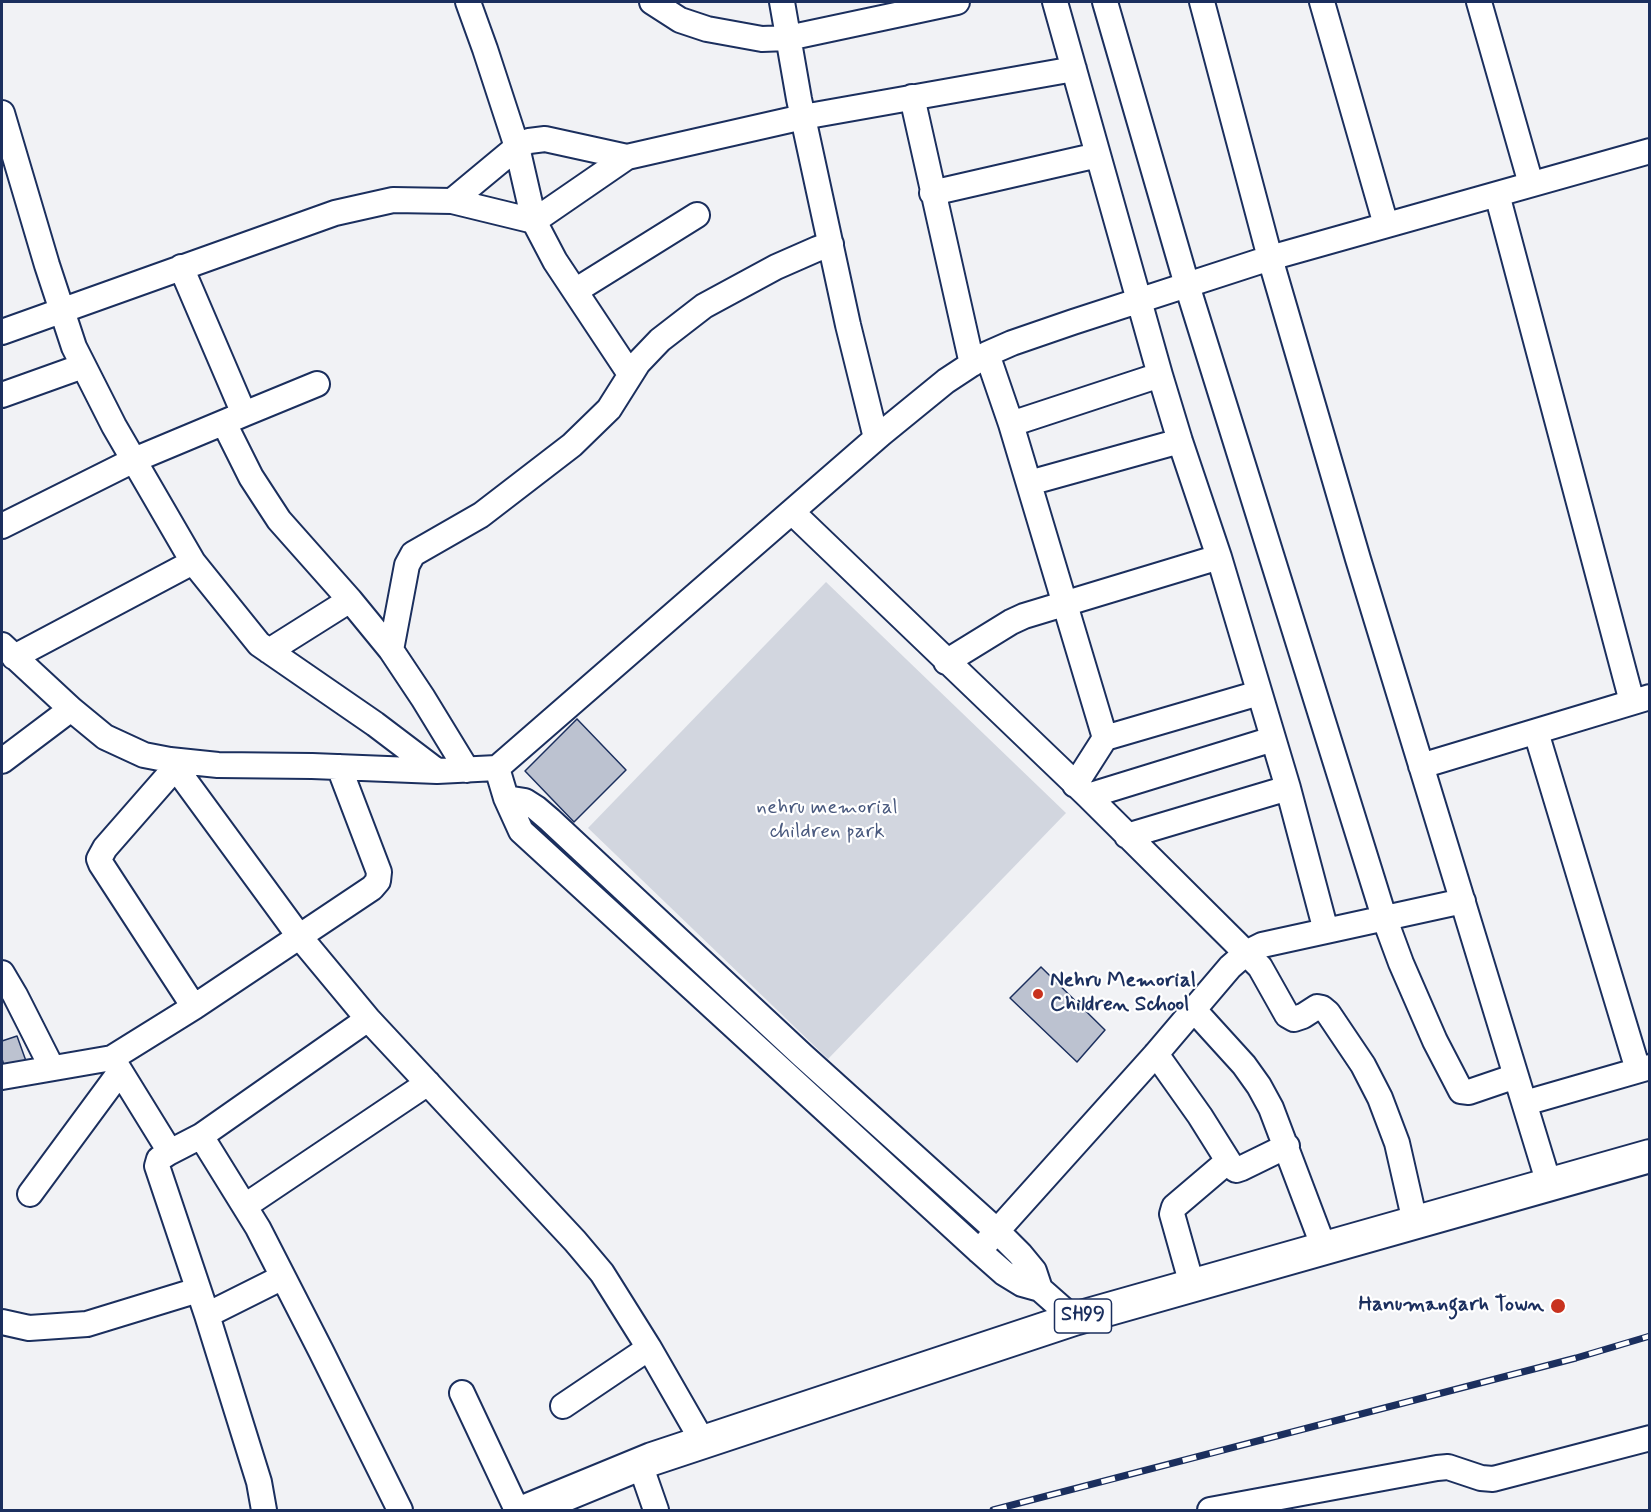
<!DOCTYPE html>
<html>
<head>
<meta charset="utf-8">
<style>
	body { margin:0 }
	#map { position:relative; width:1651px; height:1512px; overflow:hidden; background:#f1f2f5; font-family:Mynerve,sans-serif }
	canvas { display:block }
	.frame { position:absolute; inset:0; border:3px solid #1b2f5e; pointer-events:none }
</style>
</head>
<body>
<div id="map">
<canvas width="1651" height="1512"></canvas>
<div class="frame"></div>
</div>
<script>
const ctx = document.querySelector('canvas').getContext('2d');
ctx.lineJoin = 'round';
function paint(path, color) { ctx.fillStyle = color; ctx.fill(path, 'evenodd'); }
const toPath = rows => new Path2D(rows.map(r => 'M' + r).join(''));
function strokePath(path, color, width, dash) { ctx.strokeStyle = color; ctx.lineWidth = width; ctx.lineCap = dash ? 'butt' : 'round'; ctx.setLineDash(dash || []); ctx.stroke(path); }
function write(font, color, halo, rows, align = 'center') {
  ctx.font = font + ' Mynerve,sans-serif'; ctx.lineWidth = 4.5; ctx.setLineDash([]); ctx.textBaseline = 'middle'; ctx.strokeStyle = halo; ctx.fillStyle = color; for (const [text, x, y, turn = 0] of rows) {
    ctx.save(); ctx.translate(x, y); ctx.rotate((+turn || 0) * Math.PI / 180); ctx.textAlign = isNaN(turn) ? turn : align; if (halo) ctx.strokeText(text, 0, 0); ctx.fillText(text, 0, 0); ctx.restore();
  }
}
paint(toPath([
	[826,582,1066,813,828,1059,588,828]
]), '#d2d6df');
const building = toPath([
	[577,719,626,770,574,822,525,771,577,719],
	[1041,967,1105,1030,1077,1062,1010,998,1041,967],
	[17,1036,26,1061,5,1068,2,1059,2,1041,17,1036]
]);
paint(building, '#bcc2d0');
strokePath(building, '#1b2f5e', 1.5);
const minor = toPath([
	[468,2,485,49,517,147,534,221,555,261,630,374],
	[652,2,680,20,707,29,762,39,788,38,957,2],
	[782,2,799,99,848,325,876,438],
	[1055,2,1160,375,1180,441,1219,557,1288,788,1326,931],
	[1105,2,1187,285,1384,917,1401,963,1435,1041,1461,1091,1469,1092,1516,1076],
	[1202,2,1270,258,1358,559,1549,1184],
	[1322,2,1386,225],
	[1479,2,1531,184],
	[912,97,972,364],
	[2,113,47,265,74,347,114,426,193,562,259,644,375,724,437,771],
	[932,193,1098,155],
	[1497,194,1632,702],
	[452,201,517,147,529,141,545,139,627,157,803,117,1074,69],
	[575,291,697,215],
	[2,332,335,213,393,200,452,201,534,221,627,157],
	[987,354,1011,424,1105,738,1075,785],
	[2,395,83,366],
	[244,414,317,384],
	[224,423,251,477,279,520,350,600,391,650],
	[1011,424,1160,375],
	[1029,483,1180,441],
	[792,512,1088,796,1246,953,1262,945,1463,901],
	[2,526,134,460,244,414,181,267],
	[2,645,71,709,105,737,144,755,170,760,218,765,312,766,437,771,497,768,881,434,946,381,987,354,1012,343,1073,322,1270,258,1650,151],
	[269,651,350,600],
	[14,657,193,562],
	[946,662,1011,622,1024,616,1219,557],
	[1536,732,1638,1070],
	[1105,738,1259,693],
	[170,760,299,936,368,1019,575,1241,602,1273,649,1348,703,1442],
	[2,761,71,709],
	[1421,766,1650,697],
	[175,768,105,848,99,859,101,864,194,1007],
	[497,768,506,798,521,831,979,1251,1004,1273,1022,1284,1040,1289,1074,1319],
	[467,770,423,698,391,650,407,565,413,554,481,515,572,445,609,409,638,363,660,340,704,306,776,267,817,249,831,244],
	[1088,796,1273,739],
	[506,798,525,801,536,808,550,820,802,1055,997,1231,1020,1254,1034,1271,1040,1289],
	[1127,836,1288,788],
	[2,973,15,995,52,1068],
	[1194,1010,1244,1065,1259,1086,1271,1108,1324,1248],
	[1156,1054,1200,1116,1232,1167,1236,1170,1242,1168,1287,1146],
	[112,1058,170,1152,201,1136,368,1019],
	[2,1077,112,1058,194,1007,372,888,378,881,379,872,339,767],
	[1525,1103,1650,1067],
	[201,1136,258,1228,321,1351,400,1510],
	[170,1152,159,1159,157,1166,207,1315,259,1482,264,1510],
	[30,1194,120,1072],
	[245,1206,428,1083],
	[979,1251,1156,1054,1230,967,1246,953,1260,967,1287,1015,1294,1019,1303,1016,1317,1007,1322,1008,1328,1013,1363,1065,1380,1098,1397,1143,1415,1222],
	[1192,1285,1172,1214,1174,1207,1228,1161],
	[207,1315,283,1277],
	[2,1322,29,1328,87,1324,198,1290],
	[462,1393,517,1510],
	[563,1406,649,1348],
	[640,1464,656,1510],
	[1210,1510,1437,1468,1448,1467,1481,1478,1493,1479,1650,1438]
]);
const major = toPath([
	[528,1510,652,1459,1074,1319,1650,1156]
]);
strokePath(minor, '#1b2f5e', 28);
strokePath(major, '#1b2f5e', 36);
strokePath(minor, '#fff', 24);
strokePath(major, '#fff', 32);
const rail = toPath([
	[993,1510,1576,1358,1650,1336]
]);
strokePath(rail, '#1b2f5e', 7);
strokePath(rail, '#fff', 4.5, [14]);
for (const [x, y, r, color] of [
	[1038,994,6,"#c8321e"],
	[1558,1306,8,"#c8321e"]
]) { const dot = new Path2D(); dot.arc(x, y, r, 0, 2 * Math.PI); ctx.fillStyle = color; ctx.fill(dot); strokePath(dot, '#fff', 2); }
for (const [x, y, w] of [
	[1083,1316,57]
]) { const box = new Path2D(); box.roundRect(x - w / 2, y - 17, w, 34, 4.5); ctx.fillStyle = '#fff'; ctx.fill(box); strokePath(box, '#1b2f5e', 1.5); }
write('bold 20px', '#1b2f5e', null, [
	["SH99",1083,1316]
]);
write('21px', '#49597e', '#fff', [
	["nehru memorial",827,809],
	["children park",827,833]
]);
write('bold 21px', '#1b2f5e', '#fff', [
	["Nehru Memorial",1050,982],
	["Children School",1050,1006],
	["Hanumangarh Town",1544,1306,"right"]
], 'left');
</script>
</body>
</html>
